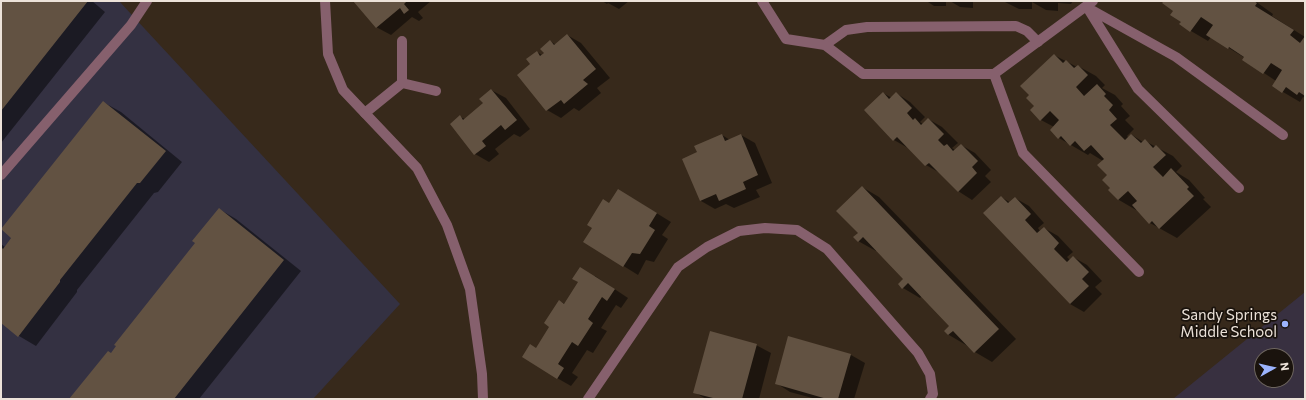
<!DOCTYPE html>
<html>
<head>
<meta charset="utf-8">
<style>
	body { margin:0 }
	#map { position:relative; width:1306px; height:400px; overflow:hidden; background:#37291b; font-family:Commissioner,sans-serif }
	canvas { display:block }
	.frame { position:absolute; inset:0; border:2px solid #ece2d9; pointer-events:none }
	.north { position:absolute; left:1254px; top:348px; width:40px; height:40px; box-sizing:border-box; background:#1a130d; border:1px solid #6e665f; border-radius:50%; rotate:82deg; font-size:11px; font-weight:700; line-height:16px; text-align:center; color:#ece2d9 }
	.north::after { content:''; display:block; margin:auto; width:14px; height:18px; background:#9cb4fd; clip-path:polygon(50% 0,100% 100%,50% 72%,0 100%) }
</style>
</head>
<body>
<div id="map">
<canvas width="1306" height="400"></canvas>
<div class="frame"></div>
<div class="north">N</div>
</div>
<script>
const ctx = document.querySelector('canvas').getContext('2d');
ctx.lineJoin = 'round';
function paint(path, color) { ctx.fillStyle = color; ctx.fill(path, 'evenodd'); }
const toPath = rows => new Path2D(rows.map(r => 'M' + r).join(''));
function strokePath(path, color, width, dash) { ctx.strokeStyle = color; ctx.lineWidth = width; ctx.lineCap = dash ? 'butt' : 'round'; ctx.setLineDash(dash || []); ctx.stroke(path); }
function write(font, color, halo, rows, align = 'center') {
  ctx.font = font + ' Commissioner,sans-serif'; ctx.lineWidth = 3.5; ctx.setLineDash([]); ctx.textBaseline = 'middle'; ctx.strokeStyle = halo; ctx.fillStyle = color; for (const [text, x, y, turn = 0] of rows) {
    ctx.save(); ctx.translate(x, y); ctx.rotate((+turn || 0) * Math.PI / 180); ctx.textAlign = isNaN(turn) ? turn : align; if (halo) ctx.strokeText(text, 0, 0); ctx.fillText(text, 0, 0); ctx.restore();
  }
}
paint(toPath([
	[1,1,119,1,400,304,313,399,1,399]
]), '#343142');
paint(toPath([
	[1305,292,1305,399,1173,399],
	[1262,356,1286,356,1286,380,1262,380]
]), '#383040');
paint(toPath([
	[1,1,92,1,105,12,1,143],
	[355,1,431,1,418,12,423,18,419,21,412,17,391,35,376,27],
	[602,1,629,1,619,9,608,3,607,4],
	[920,1,946,1,946,6,934,6,928,2],
	[950,1,973,1,973,8,960,7],
	[1003,1,1073,1,1071,4,1058,3,1058,11,1046,10,1032,2,1032,9,1019,9],
	[1165,1,1255,1,1273,14,1272,16,1305,37,1305,98,1303,97,1300,102,1283,92,1273,86,1276,81,1243,59,1245,58,1211,37,1208,41,1191,31,1182,22,1175,10],
	[567,35,581,43,610,78,597,88,601,93,579,111,574,108,561,118,547,110,518,76,532,64,537,52,542,55,545,53,550,41,556,45],
	[1054,55,1077,67,1078,66,1096,76,1105,85,1102,88,1115,95,1123,104,1121,106,1130,116,1125,120,1134,129,1127,136,1129,138,1132,135,1143,142,1145,141,1173,156,1182,166,1176,172,1189,180,1205,198,1203,199,1211,207,1177,238,1150,223,1137,209,1136,210,1119,200,1110,190,1112,188,1103,161,1090,153,1088,155,1059,138,1054,127,1041,120,1030,95],
	[491,90,506,98,530,129,520,137,514,134,495,149,499,154,489,162,475,154,460,117,465,119,485,103],
	[883,93,892,98,896,93,910,102,925,117,920,122,923,124,928,119,942,127,958,143,952,148,955,150,961,145,975,153,991,170,985,176,991,182,972,200,958,191,940,173,926,165,908,148,894,140],
	[103,102,121,112,182,162,158,192,154,193,77,290,77,292,36,346,19,336,1,322,1,244,5,247],
	[722,135,730,140,741,135,755,143,772,183,756,190,760,197,734,208,726,204,715,209,701,201,698,153],
	[862,187,879,197,1016,339,992,362,975,352,966,345,949,335,945,331,950,326,922,296,920,298,903,288,905,279,877,250,876,251,858,241],
	[1001,197,1011,203,1015,198,1029,206,1044,223,1038,228,1040,231,1044,228,1058,236,1073,252,1067,257,1070,260,1073,257,1087,265,1102,281,1095,287,1102,294,1084,312,1070,304],
	[632,198,671,222,662,235,668,239,654,262,646,260,638,275,585,242,610,204],
	[219,209,236,219,301,271,199,399,71,399,112,354,196,243],
	[595,276,628,298,621,308,616,305,601,328,607,331,593,353,587,350,572,373,578,377,571,386,557,378,536,349,551,326,559,301,565,304],
	[756,345,771,353,759,399,706,399,694,392],
	[851,355,865,363,854,399,816,399,790,392,776,383]
]), '#0007');
paint(toPath([
	[1,1,88,1,1,111],
	[353,1,407,1,404,4,409,10,404,14,400,8,376,28],
	[1164,1,1254,1,1257,3,1255,6,1294,30,1290,35,1300,43,1305,36,1305,96,1299,92,1297,95,1286,87,1282,93,1272,86,1282,70,1271,63,1263,74,1242,60,1244,57,1229,47,1228,49,1206,35,1213,25,1201,17,1190,32,1179,24,1181,22,1170,15,1173,11,1162,3],
	[567,34,596,69,583,80,588,84,564,104,561,100,546,111,517,75,530,64,526,59,537,51,540,56,544,53,540,49,550,40,554,45],
	[1054,54,1063,63,1066,60,1074,68,1078,65,1088,75,1076,87,1084,96,1097,84,1106,94,1104,96,1113,105,1109,110,1117,119,1110,125,1125,140,1131,134,1141,143,1145,139,1153,148,1156,145,1166,155,1153,167,1163,177,1171,168,1189,187,1187,189,1194,196,1159,229,1152,221,1149,224,1132,205,1137,201,1128,191,1118,200,1108,190,1110,188,1102,180,1107,175,1097,165,1104,159,1091,145,1084,151,1075,141,1070,146,1061,136,1058,139,1050,130,1059,120,1050,111,1040,121,1030,110,1034,106,1026,98,1029,95,1020,86],
	[491,89,517,120,505,130,501,125,482,141,486,146,474,155,450,124,460,115,463,120,483,103,479,99],
	[883,92,889,99,896,92,912,108,907,113,913,120,915,118,921,125,928,118,944,134,938,140,944,146,947,144,953,151,961,144,978,161,972,167,977,173,958,192,929,163,925,166,897,137,893,141,864,110],
	[103,101,166,151,140,183,137,183,60,280,60,282,18,337,1,323,1,247,3,249,11,238,1,229],
	[722,134,725,141,741,134,758,175,743,182,746,189,719,201,716,194,700,201,682,159,697,152,694,146],
	[862,186,999,329,974,353,953,331,948,335,944,331,949,326,908,283,902,289,898,284,903,279,863,237,858,242,853,237,858,233,836,211],
	[618,189,657,213,649,226,655,230,640,254,632,253,623,267,583,242,592,228,587,225,603,199,609,203],
	[1001,196,1008,203,1015,197,1031,214,1025,220,1037,233,1044,227,1059,243,1054,249,1067,262,1073,256,1089,272,1082,279,1089,286,1070,304,983,213],
	[219,208,284,260,174,399,69,399,108,351,111,353,116,346,114,345,195,243,192,241],
	[580,267,615,289,607,301,602,297,588,319,593,323,578,346,572,342,558,364,564,368,557,379,522,357,530,344,536,348,549,327,544,323,559,300,564,304,578,282,572,279],
	[710,331,757,344,742,399,717,399,693,393],
	[788,336,851,354,838,399,827,399,775,384]
]), '#625242');
strokePath(toPath([
	[825,45,846,30,867,27,1016,26,1027,31,1038,42],
	[402,83,402,41],
	[365,113,402,83,436,91],
	[1,175,131,25,147,1]
]), '#86606d', 10);
strokePath(toPath([
	[325,1,328,54,343,90,417,168,447,225,470,289,482,374,483,399],
	[762,1,786,39,825,45,863,74,994,74,1093,1],
	[1087,7,1138,89,1239,188],
	[1088,8,1176,57,1283,135],
	[994,74,1023,153,1139,272],
	[588,399,678,267,707,247,739,231,765,228,797,230,827,249,918,353,930,374,933,394,930,399]
]), '#86606d', 10);
for (const [x, y, r, color] of [
	[1285,324,4,"#9cb4fd"]
]) { const dot = new Path2D(); dot.arc(x, y, r, 0, 2 * Math.PI); ctx.fillStyle = color; ctx.fill(dot); strokePath(dot, '#1a130d', 1.5); }
write('15px', '#ece2d9', '#1a130d', [
	["Sandy Springs",1277,315],
	["Middle School",1277,332]
], 'right');
</script>
</body>
</html>
